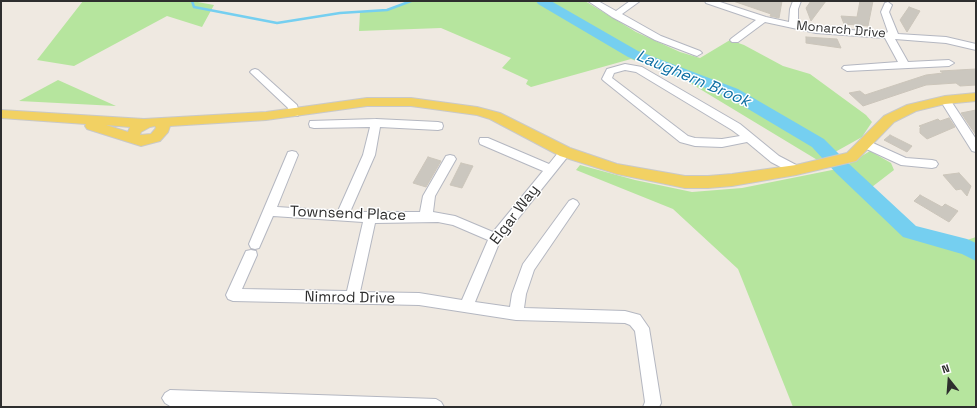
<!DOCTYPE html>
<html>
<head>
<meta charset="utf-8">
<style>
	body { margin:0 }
	#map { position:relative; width:977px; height:408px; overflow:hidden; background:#efe9e1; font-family:"Space Grotesk",sans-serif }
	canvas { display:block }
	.frame { position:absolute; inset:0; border:2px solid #2e2e2e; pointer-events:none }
	.north { position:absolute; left:929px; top:360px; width:40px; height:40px; -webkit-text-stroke:3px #fff; paint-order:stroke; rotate:343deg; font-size:11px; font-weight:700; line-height:16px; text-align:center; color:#2e2e2e }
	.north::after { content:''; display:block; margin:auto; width:14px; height:18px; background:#2e2e2e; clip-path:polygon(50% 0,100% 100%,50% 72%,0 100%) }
</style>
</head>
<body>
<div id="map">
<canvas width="977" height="408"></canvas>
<div class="frame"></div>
<div class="north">N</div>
</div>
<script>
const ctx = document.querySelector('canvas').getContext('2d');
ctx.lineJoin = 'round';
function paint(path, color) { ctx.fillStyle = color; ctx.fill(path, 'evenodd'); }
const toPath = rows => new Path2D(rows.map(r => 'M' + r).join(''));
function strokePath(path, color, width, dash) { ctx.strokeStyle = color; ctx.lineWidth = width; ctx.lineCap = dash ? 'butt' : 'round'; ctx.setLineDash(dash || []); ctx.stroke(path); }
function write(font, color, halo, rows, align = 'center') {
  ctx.font = font + ' "Space Grotesk",sans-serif'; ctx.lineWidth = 3; ctx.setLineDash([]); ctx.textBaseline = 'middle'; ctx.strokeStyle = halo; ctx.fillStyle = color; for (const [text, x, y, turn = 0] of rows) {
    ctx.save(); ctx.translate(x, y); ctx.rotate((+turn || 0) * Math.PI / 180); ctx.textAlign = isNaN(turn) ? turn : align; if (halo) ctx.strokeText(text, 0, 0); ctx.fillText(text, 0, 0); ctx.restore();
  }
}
paint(toPath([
	[83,1,192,1,214,5,202,27,167,16,74,66,37,60],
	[411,1,585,1,636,32,680,52,700,58,730,40,744,45,783,66,810,74,866,115,872,122,862,137,819,161,685,80,631,59,531,87,526,84,528,80,502,68,511,58,441,28,359,31,360,12,387,10],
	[58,80,116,106,19,101],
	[870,151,891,163,894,170,868,190,910,232,955,244,976,237,976,407,793,407,738,269,673,209,576,170,580,165,635,180,692,192,742,188,842,168]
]), '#b6e59e');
strokePath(toPath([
	[192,1,194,7,277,23,340,13,387,10,411,1]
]), '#75cff0', 2.5);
paint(toPath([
	[536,1,551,1,638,51,738,89,824,139,848,163,916,226,967,239,976,243,976,261,962,254,903,237,836,173,812,147,728,97,628,57,538,4,536,1]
]), '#75cff0');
const building = toPath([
	[733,1,782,1,779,18,770,16,771,14,733,1],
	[811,1,826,1,811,21,806,8,811,1],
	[860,1,873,1,868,26,844,24,841,16,857,17,860,1],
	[909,7,920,11,907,32,900,20,909,7],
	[806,37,837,39,841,48,806,43,806,37],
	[976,69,976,85,960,86,956,83,926,85,863,106,849,93,860,91,865,95,926,75,943,73,940,71,976,69],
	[976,110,976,135,961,113,976,110],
	[949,118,955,127,927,139,920,133,920,128,921,127,919,126,938,119,940,121,949,118],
	[890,135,912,146,907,152,884,140,890,135],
	[428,157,441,161,426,187,413,183,428,157],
	[461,163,473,166,462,188,450,185,461,163],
	[959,173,971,186,967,196,961,189,956,190,943,175,959,173],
	[920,195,942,207,945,204,958,211,949,222,914,201,920,195]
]);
paint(building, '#cbc7bf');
strokePath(building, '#cbc5ba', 1);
const minor = toPath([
	[588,1,598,1,616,11,630,1,640,1,622,14,661,36,700,51,702,53,697,56,694,55,655,40,612,17,588,1],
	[705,1,717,1,766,17,789,22,790,9,793,1,801,1,798,9,798,24,816,27,886,33,888,32,881,12,885,3,888,2,892,5,889,12,898,34,946,37,976,44,976,50,946,43,895,39,908,62,949,60,954,63,949,66,847,71,842,68,844,66,898,62,885,38,816,33,765,22,738,42,732,42,730,40,732,38,756,20,706,3,705,1],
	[625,64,642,67,740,124,779,156,800,167,802,170,800,173,796,174,792,173,771,162,747,142,722,147,695,146,680,142,604,81,602,79,607,69,625,64],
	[625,70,636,72,732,130,740,136,722,139,695,138,688,136,612,78,614,73,625,70],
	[255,69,258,70,297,105,299,113,298,116,290,116,288,108,252,74,250,72,252,70,255,69],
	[945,97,949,98,976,139,976,152,972,151,940,100,945,97],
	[376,119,438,122,442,123,443,126,442,129,438,130,380,127,375,155,350,212,420,212,423,196,446,156,450,155,454,156,456,159,435,196,433,212,455,216,493,232,543,171,480,144,479,141,480,138,488,138,549,164,561,149,569,149,571,152,569,155,500,241,475,302,510,307,512,294,523,264,569,201,573,199,577,201,579,204,577,207,534,270,526,294,524,308,625,311,640,315,649,328,661,403,659,407,643,407,645,402,635,331,630,325,625,323,516,320,419,305,233,301,228,299,226,295,246,251,251,250,256,251,257,255,242,289,347,291,363,222,273,216,259,248,255,249,251,248,249,244,288,152,292,151,296,152,298,155,277,207,338,211,363,155,370,127,314,128,310,127,309,124,310,121,376,119],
	[438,222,453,225,488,240,462,300,419,293,360,292,375,223,438,222],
	[864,139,906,158,932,160,936,161,938,164,936,167,932,168,901,165,860,146,859,143,860,140,864,139],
	[170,390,436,399,441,402,444,407,170,406,165,403,162,398,165,393,170,390]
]);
const major = toPath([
	[976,93,976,101,945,104,916,111,894,122,856,161,796,175,732,186,708,188,685,188,617,174,560,156,490,119,477,115,411,106,367,106,266,120,170,126,168,132,160,141,141,146,87,129,85,126,86,124,1,118,1,110,144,119,266,112,367,98,411,98,477,107,500,113,570,148,617,164,685,176,708,176,732,174,796,165,847,153,884,116,907,105,945,96,976,93],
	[106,125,130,127,128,132,106,125],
	[155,126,156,128,151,134,140,135,141,132,150,127,155,126]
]);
strokePath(minor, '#b4b7c1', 2);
strokePath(major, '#c9c9c9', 2);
paint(minor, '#fff');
paint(major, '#f2d163');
write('13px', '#2e2e2e', '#fff', [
	["Monarch Drive",841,30,5]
]);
write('15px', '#2e2e2e', '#fff', [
	["Townsend Place",348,214,2],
	["Elgar Way",515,215,-53],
	["Nimrod Drive",350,298,1]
]);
write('italic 16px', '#0d6fa3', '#fff', [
	["Laughern Brook",693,79,23]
]);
</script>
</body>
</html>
